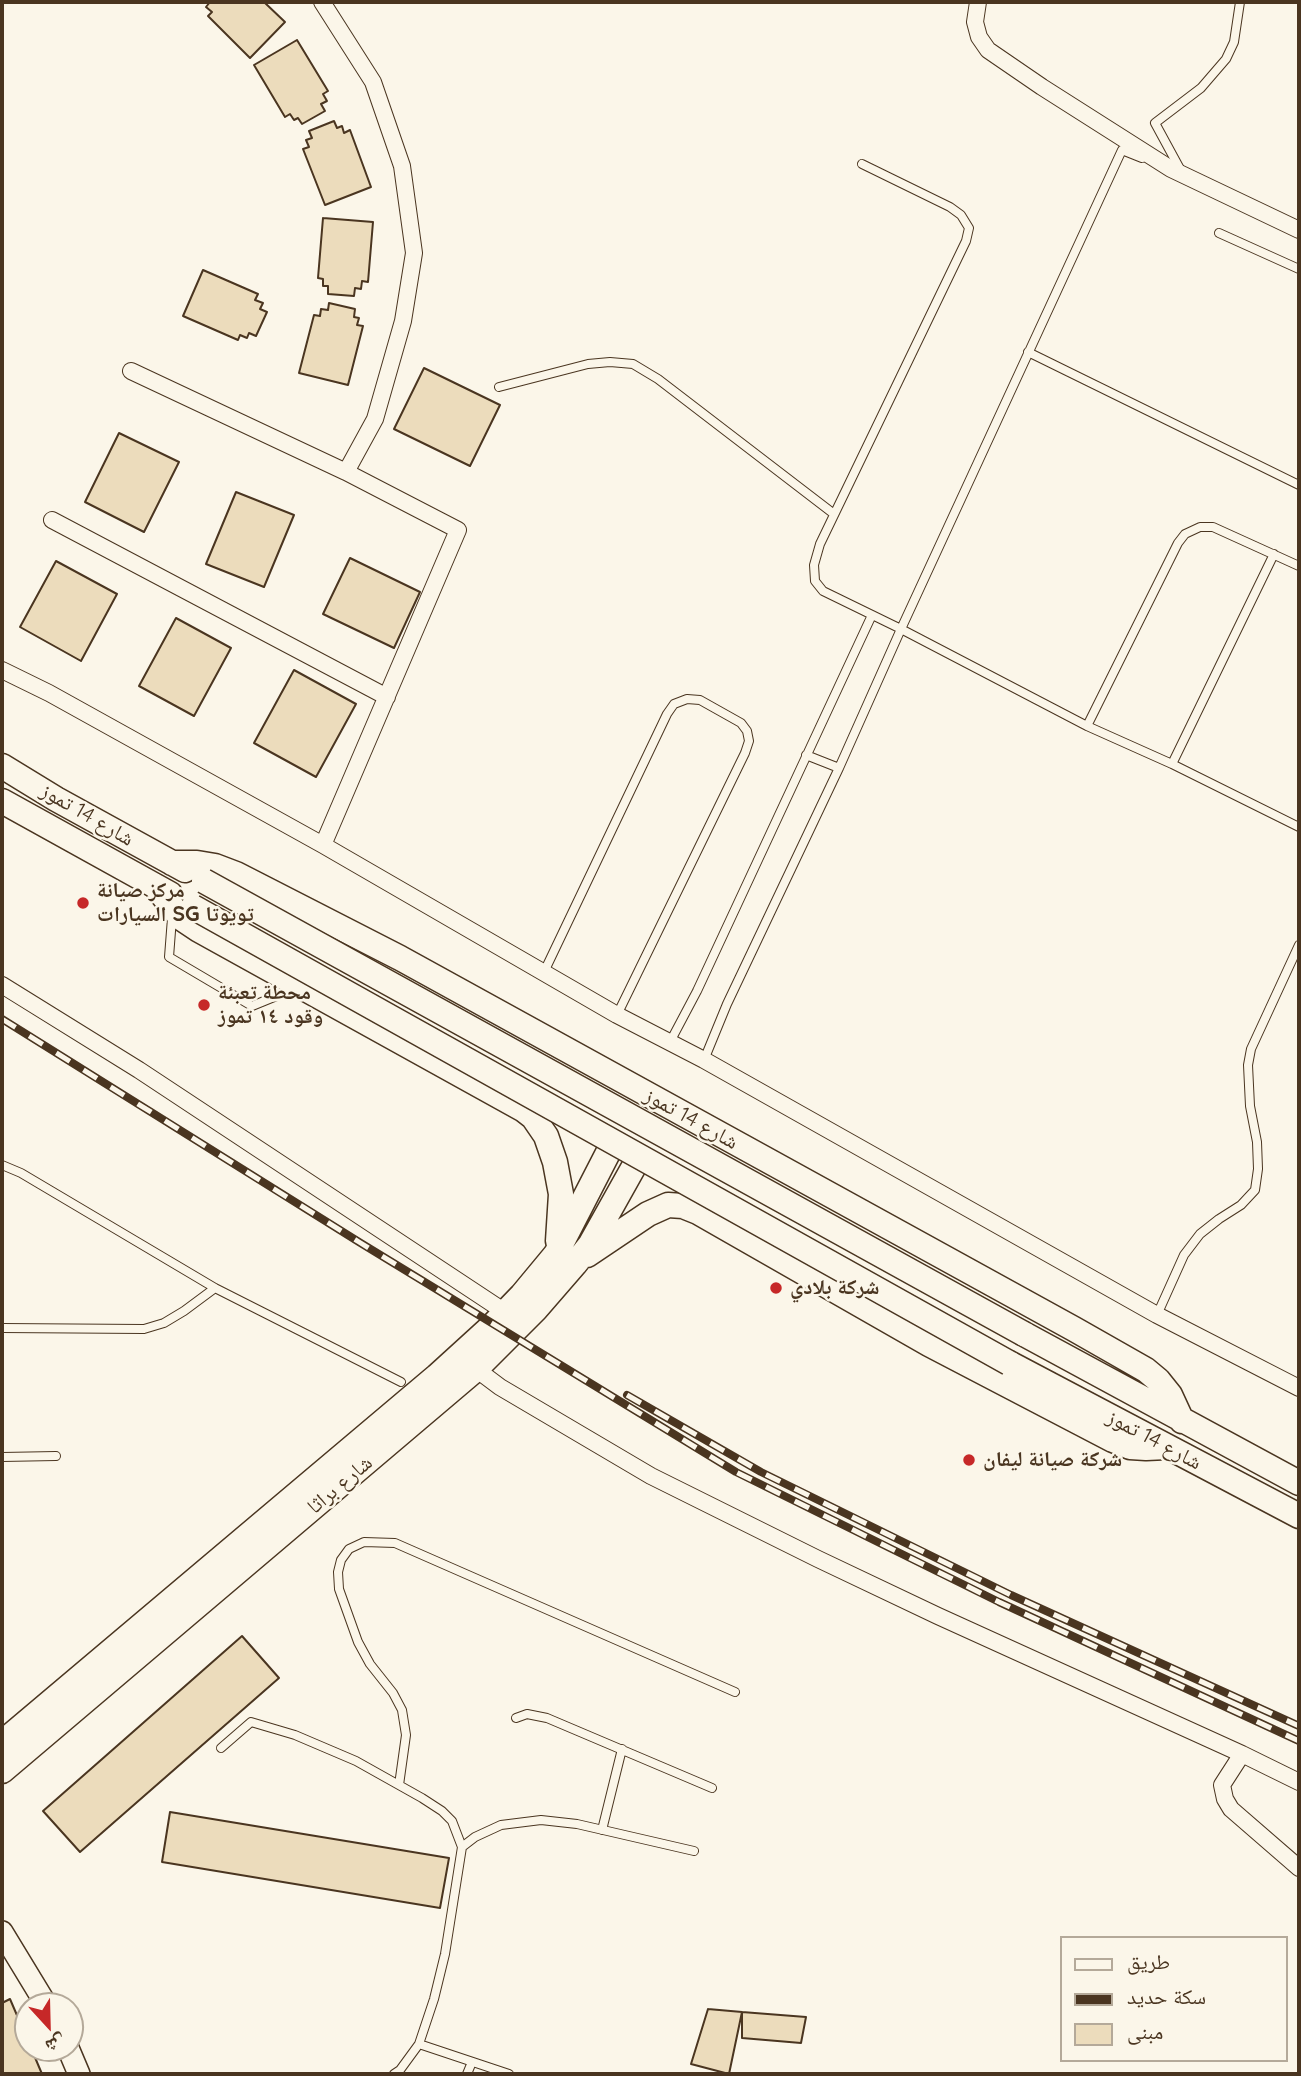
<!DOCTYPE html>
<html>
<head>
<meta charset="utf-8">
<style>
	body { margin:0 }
	#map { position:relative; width:1301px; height:2076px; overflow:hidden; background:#fbf6e9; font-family:Quicksand,"Noto Naskh Arabic",sans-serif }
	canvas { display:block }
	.frame { position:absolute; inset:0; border:4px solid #4a3520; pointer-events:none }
	.legend { position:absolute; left:1060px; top:1936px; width:228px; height:126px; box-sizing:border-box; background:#fbf6e9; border:2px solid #b4a999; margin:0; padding:9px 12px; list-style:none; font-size:21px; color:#4a3520 }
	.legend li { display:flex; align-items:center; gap:14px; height:35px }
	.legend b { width:35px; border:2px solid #b4a999 }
	.north { position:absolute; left:14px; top:1992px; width:70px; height:70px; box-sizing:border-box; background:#fbf6e9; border:2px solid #b4a999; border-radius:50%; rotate:158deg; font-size:19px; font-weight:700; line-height:28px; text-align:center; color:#4a3520 }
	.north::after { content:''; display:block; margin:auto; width:24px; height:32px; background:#c62828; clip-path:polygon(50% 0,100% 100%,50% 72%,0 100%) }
</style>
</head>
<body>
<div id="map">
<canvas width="1301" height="2076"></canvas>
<div class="frame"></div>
<ul class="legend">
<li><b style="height:9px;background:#fbf6e9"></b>طريق</li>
<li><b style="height:9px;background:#4a3520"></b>سكة حديد</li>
<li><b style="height:19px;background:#ecdcbc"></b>مبنى</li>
</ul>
<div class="north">ش</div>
</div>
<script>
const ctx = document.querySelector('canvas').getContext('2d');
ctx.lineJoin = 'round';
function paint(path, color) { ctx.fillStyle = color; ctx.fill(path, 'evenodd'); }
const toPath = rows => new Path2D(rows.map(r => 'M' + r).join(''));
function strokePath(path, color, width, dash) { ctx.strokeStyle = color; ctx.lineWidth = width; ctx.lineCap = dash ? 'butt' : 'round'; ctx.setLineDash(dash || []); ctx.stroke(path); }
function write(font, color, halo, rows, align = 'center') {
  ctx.font = font + ' Quicksand,"Noto Naskh Arabic",sans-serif'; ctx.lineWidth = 5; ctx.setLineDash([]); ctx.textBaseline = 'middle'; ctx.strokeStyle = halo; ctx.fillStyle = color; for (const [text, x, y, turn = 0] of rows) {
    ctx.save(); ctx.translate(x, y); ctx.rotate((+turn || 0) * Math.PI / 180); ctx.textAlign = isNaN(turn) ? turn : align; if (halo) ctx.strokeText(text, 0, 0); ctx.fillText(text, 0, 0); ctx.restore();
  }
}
const building = toPath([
	[210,2,264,2,285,22,250,58,208,16,212,12,206,7,210,2],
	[297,40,328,91,323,94,327,101,321,104,325,111,302,124,298,118,294,120,290,114,285,117,254,65,297,40],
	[334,121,337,128,342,126,344,133,350,130,371,187,325,205,303,149,309,147,306,140,312,138,309,131,334,121],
	[323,218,373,222,368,282,362,281,361,289,355,288,354,296,328,294,328,286,323,286,323,279,318,278,323,218],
	[203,270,258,294,255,300,263,303,260,309,267,312,256,336,249,333,247,338,240,335,238,340,183,316,203,270],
	[329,303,355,309,354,317,359,318,357,325,363,326,348,385,299,373,314,315,320,316,321,309,328,310,329,303],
	[424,368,500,405,470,466,394,429,424,368],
	[119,433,179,462,144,532,85,502,119,433],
	[236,492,294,515,264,587,206,564,236,492],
	[350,558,420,592,394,648,323,614,350,558],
	[56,561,117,594,81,661,20,627,56,561],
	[176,618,231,648,194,716,139,686,176,618],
	[294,670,356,704,316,777,254,743,294,670],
	[242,1636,279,1678,80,1852,43,1811,242,1636],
	[170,1812,449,1858,440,1908,162,1862,170,1812],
	[10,1999,28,2041,28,2048,31,2048,42,2074,2,2074,2,2003,10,1999],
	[708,2009,742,2012,729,2074,691,2064,708,2009],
	[742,2012,806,2017,801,2043,742,2038,742,2012]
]);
paint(building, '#ecdcbc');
strokePath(building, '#4a3520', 2);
const lane = toPath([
	[862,164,950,207,961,215,969,228,966,241,820,544,814,565,815,581,823,591,901,629,1087,726,1172,764,1299,827],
	[1180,169,1155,123,1201,88,1226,59,1234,42,1240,2],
	[1219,233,1299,269],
	[1028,352,1299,485],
	[499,387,588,364,610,362,633,364,658,379,834,514],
	[1087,726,1178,543,1185,534,1200,527,1213,527,1299,566],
	[806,755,839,768],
	[1172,764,1274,554],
	[172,918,169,957,252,1006,296,988],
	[544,972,667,714,674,704,687,699,700,700,741,723,747,731,749,741,745,753,617,1015],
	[670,1042,697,991,872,615],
	[704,1060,727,1004,839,768,901,629,1122,150,1142,158],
	[2,1165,21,1173,215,1288,401,1382],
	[1157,1315,1184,1255,1200,1234,1219,1219,1241,1205,1255,1190,1258,1169,1257,1142,1250,1106,1248,1065,1251,1049,1299,945],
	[2,1328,144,1329,164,1323,184,1311,215,1288],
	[2,1457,56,1456],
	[516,1718,527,1714,547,1718,712,1788],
	[221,1748,251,1722,295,1735,356,1761,422,1798,442,1811,452,1821,462,1847],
	[399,1785,406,1735,402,1710,393,1693,370,1664,358,1642,339,1589,338,1572,341,1560,349,1549,364,1542,395,1543,735,1692],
	[602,1830,622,1749],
	[419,2044,509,2074],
	[394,2074,400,2070,419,2044,434,1999,445,1954,462,1847,475,1837,501,1825,541,1820,577,1824,694,1851],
	[467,2074,472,2062]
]);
const street = toPath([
	[322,2,373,82,402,166,414,253,403,321,375,419,346,472],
	[978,2,975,22,979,37,988,50,1042,87,1171,169,1299,230],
	[131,371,346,472,458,530,323,845],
	[52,520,387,697],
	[2,670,49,693,323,845,617,1015,704,1060,1157,1315,1299,1388],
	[2,985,139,1070,505,1312],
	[476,1369,500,1387,651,1476,818,1559,938,1616,1242,1754,1299,1782],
	[1242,1754,1222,1785,1225,1799,1231,1809,1299,1868]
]);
const secondary = toPath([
	[2,1932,47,2006],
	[68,2048,79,2074]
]);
const primary = toPath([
	[2,766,56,799,185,870],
	[2,801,170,894],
	[172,863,197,863,215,866,236,874,400,958,1074,1329,1146,1370,1158,1380,1170,1395,1182,1421],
	[157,888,181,918,199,930,524,1110,533,1117,546,1136,555,1162,561,1194,558,1241],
	[587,1255,648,1214,668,1205,683,1206,698,1212,929,1344,1113,1440,1130,1447,1146,1448,1167,1447],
	[1024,1334,1299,1483],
	[1009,1363,1299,1516],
	[2,1743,437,1376,493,1325,522,1295,556,1254,611,1147],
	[2,1771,476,1369,536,1309,575,1264,590,1245,637,1161]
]);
strokePath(lane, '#4a3520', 10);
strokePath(street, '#4a3520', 18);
strokePath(secondary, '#4a3520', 24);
strokePath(primary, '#4a3520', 27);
strokePath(lane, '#fbf6e9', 8);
strokePath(street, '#fbf6e9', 16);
strokePath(secondary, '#fbf6e9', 21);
strokePath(primary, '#fbf6e9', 24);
const rail = toPath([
	[2,1019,359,1242,736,1472,999,1602,1299,1741],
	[627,1395,761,1472,1011,1595,1299,1726]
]);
strokePath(rail, '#4a3520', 8);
strokePath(rail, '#fbf6e9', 5, [16]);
const primaryBridge = toPath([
	[204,881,1024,1334],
	[193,907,1009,1363]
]);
strokePath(primaryBridge, '#4a3520', 27, []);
strokePath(primaryBridge, '#fbf6e9', 24);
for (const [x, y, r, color] of [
	[83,903,7,"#c62828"],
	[204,1005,7,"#c62828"],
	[776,1288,7,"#c62828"],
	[969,1460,7,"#c62828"]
]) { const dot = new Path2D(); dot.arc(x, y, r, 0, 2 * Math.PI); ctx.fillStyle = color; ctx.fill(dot); strokePath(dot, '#fbf6e9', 2.5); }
write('21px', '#4a3520', '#fbf6e9', [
	["شارع 14 تموز",87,815,30],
	["شارع 14 تموز",691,1119,29],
	["شارع 14 تموز",1154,1440,28],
	["شارع براثا",340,1485,-40]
]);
write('bold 21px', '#4a3520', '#fbf6e9', [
	["مركز صيانة",97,891],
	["السيارات SG تويوتا",97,915],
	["محطة تعبئة",218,993],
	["وقود ١٤ تموز",218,1017],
	["شركة بلادي",790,1288],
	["شركة صيانة ليفان",983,1460]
], 'left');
</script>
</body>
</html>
